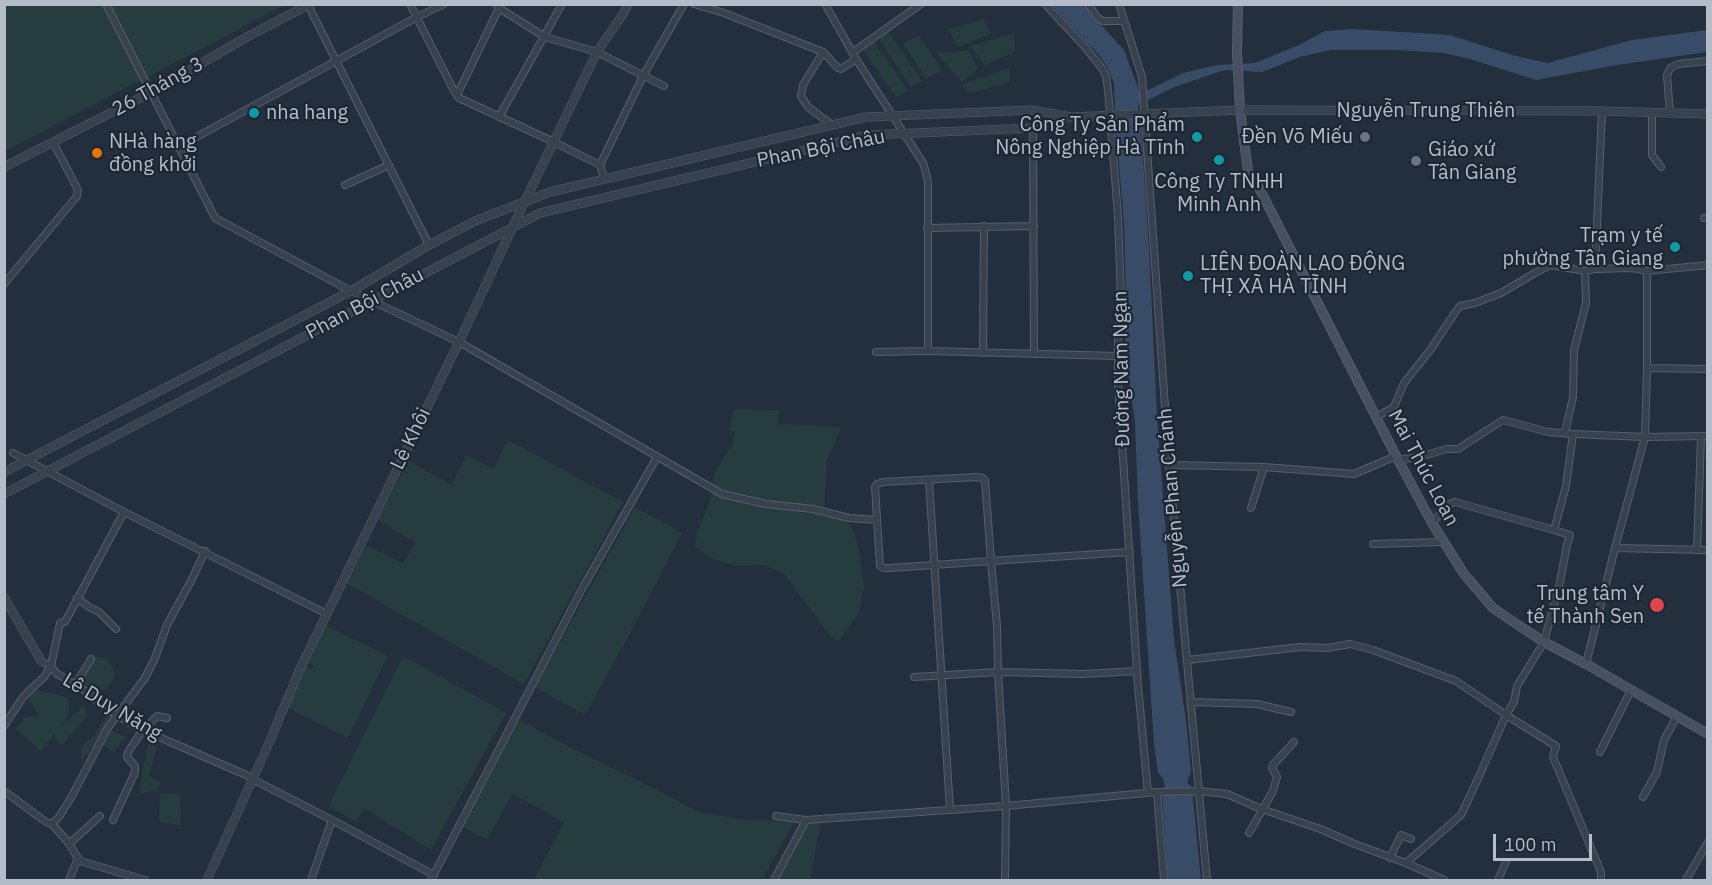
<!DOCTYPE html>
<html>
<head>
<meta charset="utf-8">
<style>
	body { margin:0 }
	#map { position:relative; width:1712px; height:885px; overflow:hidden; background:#242f3e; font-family:"IBM Plex Sans",sans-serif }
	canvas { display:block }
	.frame { position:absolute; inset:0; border:6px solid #b4bcc9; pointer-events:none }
	.scale { position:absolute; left:1493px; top:834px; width:99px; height:27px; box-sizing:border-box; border:3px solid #b4bcc9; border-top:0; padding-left:8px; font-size:18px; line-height:21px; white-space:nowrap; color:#b4bcc9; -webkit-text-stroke:4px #1d2633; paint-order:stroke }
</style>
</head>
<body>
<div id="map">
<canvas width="1712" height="885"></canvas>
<div class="frame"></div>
<div class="scale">100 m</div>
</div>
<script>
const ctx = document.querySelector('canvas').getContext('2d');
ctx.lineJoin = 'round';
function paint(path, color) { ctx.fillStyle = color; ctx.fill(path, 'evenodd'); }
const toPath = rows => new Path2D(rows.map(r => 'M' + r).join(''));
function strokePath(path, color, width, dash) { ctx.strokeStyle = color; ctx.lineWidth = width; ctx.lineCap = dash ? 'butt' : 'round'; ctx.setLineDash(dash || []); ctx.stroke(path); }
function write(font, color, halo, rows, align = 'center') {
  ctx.font = font + ' "IBM Plex Sans",sans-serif'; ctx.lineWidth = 4.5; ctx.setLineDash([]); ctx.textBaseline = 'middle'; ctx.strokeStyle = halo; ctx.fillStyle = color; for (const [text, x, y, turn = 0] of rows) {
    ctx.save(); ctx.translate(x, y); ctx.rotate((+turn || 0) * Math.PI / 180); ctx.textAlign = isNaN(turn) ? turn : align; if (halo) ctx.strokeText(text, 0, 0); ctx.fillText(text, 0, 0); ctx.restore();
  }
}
paint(toPath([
	[5,5,285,5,5,151],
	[984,19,991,34,958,47,948,29],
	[886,28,922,81,911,87,875,33],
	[1014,33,1015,52,985,65,970,46],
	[870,36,908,90,896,97,859,44],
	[919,36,942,70,926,79,903,43],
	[968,50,978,68,962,82,936,53],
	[1010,68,1009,83,968,93,962,85],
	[735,409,779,411,778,424,841,427,827,460,824,511,839,515,847,521,855,535,859,550,864,587,858,615,838,641,832,638,784,574,763,565,736,566,711,558,695,547,697,532,710,502,714,474,732,445,735,432,729,429],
	[508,440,623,502,524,684,346,583,367,545,403,564,415,542,377,519,409,461,451,485,467,455,493,469],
	[635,507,682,533,634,626,585,715,535,687],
	[326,626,388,656,348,738,284,706,304,666,312,669,314,665,308,663],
	[403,656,506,713,431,850,364,808,356,821,328,807],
	'80 674a17 17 0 1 1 34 0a17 17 0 1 1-34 0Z',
	[36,690,68,697,69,716,62,726,84,705,86,717,60,747,54,734,41,751,16,729,24,718,39,716,28,698],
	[109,712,117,716,107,729,126,737,113,753,101,743,105,731,81,762,81,747,95,734],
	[518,719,575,750,654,788,698,812,747,820,794,822,762,880,534,880,564,822,512,794,487,840,461,826],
	[151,733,160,735,149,776,161,783,158,790,140,793,142,772],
	[180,793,181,825,159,822,160,794],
	[821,821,810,880,778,880,808,822]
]), '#263c3f');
paint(toPath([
	[1052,5,1083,5,1124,50,1141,96,1136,117,1141,128,1149,249,1157,416,1174,640,1186,720,1191,772,1187,782,1192,788,1201,880,1168,880,1162,793,1165,786,1163,778,1158,773,1154,744,1138,502,1135,422,1125,350,1126,294,1124,223,1115,116,1114,83,1106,65,1098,54],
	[1354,29,1450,35,1512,55,1547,63,1632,40,1707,30,1707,52,1617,65,1536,80,1470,59,1444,53,1397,50,1330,50,1300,57,1262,72,1227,70,1218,72,1172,88,1148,100,1146,91,1183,73,1217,65,1255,63,1299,45,1325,31]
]), '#394c67');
const minor = toPath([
	[106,4,215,218,351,291,459,342,722,494,766,504,813,509,849,518,877,520],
	[410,4,454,91,459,98,554,142,600,165,604,178],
	[496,4,499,8,545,37,597,52,664,86],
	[694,4,724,13,823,52,838,68,841,69,856,59],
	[825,4,856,59,923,163,926,173,928,183,928,351],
	[1045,4,1085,47,1101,67,1106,76,1108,90,1118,216,1121,300,1118,340,1118,382,1138,686,1148,793],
	[1088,4,1098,18,1103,21,1124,21],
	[1119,4,1142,77,1169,465,1207,880],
	[308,5,429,245],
	[823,52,803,85,801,96,808,107,832,125],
	[853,52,921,4],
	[457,95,499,8],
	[1652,113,1652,155,1661,167],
	[1670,113,1667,75,1670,68,1678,64,1708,61],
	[499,117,562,4],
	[1033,128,1034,354],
	[178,147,417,17,444,4],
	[600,165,643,76,684,4],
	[345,185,389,165],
	[1704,218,1708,218],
	[927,228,1034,226],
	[1595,269,1632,268,1647,271,1708,265],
	[4,284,77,196,78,190,53,142],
	[876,352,928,351,1118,356],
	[983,353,984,226],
	[1647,368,1708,369],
	[1376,417,1394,407,1404,383,1431,349,1456,311,1460,306,1475,303,1501,293,1535,273,1551,265,1585,271],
	[1565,433,1573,397,1574,350,1586,303,1585,271,1595,269,1602,111],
	[13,453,124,512,327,614],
	[1397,460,1419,457,1447,449,1458,449,1503,420,1548,432,1573,434,1645,437,1708,436],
	[1169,465,1264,467,1354,474,1396,456],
	[929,480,950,810],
	[1251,508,1264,467],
	[1432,523,1449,504,1455,502,1554,530],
	[1373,544,1443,542],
	[1615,548,1708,550],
	[1697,550,1701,437],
	[77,598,89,607,99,612,116,629],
	[1187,660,1300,647,1327,648,1350,644,1373,650,1456,681,1506,715,1556,746,1553,757,1601,872,1601,880],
	[41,661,51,666,56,673,87,692,106,709,143,730,253,778,258,782,332,820,434,875],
	[1586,664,1615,548,1645,437,1647,368,1647,271],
	[914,677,998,672,1083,674,1137,671],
	[75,685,91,659],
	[1191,702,1257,704,1291,712],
	[4,726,23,697,44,677,51,666,60,623,65,622,124,512],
	[1600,752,1631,690],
	[4,791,46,822,52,824,67,841,80,861,145,880],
	[1157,792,1164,880],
	[1643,797,1657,772,1664,740,1677,716],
	[776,816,806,820],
	[113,820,135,772,135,766,127,757,128,752,143,730,157,716,167,718],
	[52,824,59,817,72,796,107,729,145,678,155,658,167,625,192,579,205,551],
	[1249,833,1273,791,1277,777,1272,768,1273,765,1294,742],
	[69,844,100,816],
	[1390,858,1401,835,1411,839],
	[1406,863,1461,815,1477,781,1506,715,1514,702,1517,686,1544,642,1560,582,1567,545,1570,535,1554,530,1566,486,1573,434],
	[69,880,78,858],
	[311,880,332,820],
	[431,880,582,589,657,457],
	[774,880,806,820,1006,806,1157,792,1199,791,1227,794,1259,808,1323,830,1352,843,1406,863,1444,880],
	[1005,880,1006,806,998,672,997,626,991,561,985,480,983,478,976,477,883,482,877,484,875,487,880,566,884,568,890,568,991,561,1130,552],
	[1498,880,1506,862],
	[1686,880,1708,842]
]);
const tertiary = toPath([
	[4,167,150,93,247,37,310,4],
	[4,472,351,291,429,245,475,221,550,192,866,117,1032,110,1071,117,1240,110,1602,111,1708,114],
	[4,494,540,213,868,135,1033,128,1066,118],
	[4,597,41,661],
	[207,880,269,743,300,669,459,342,524,203,597,52,625,11,628,4]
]);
const secondary = toPath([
	[1238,4,1237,53,1240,110,1248,171,1257,184,1396,456,1432,523,1464,574,1493,608,1509,619,1544,642,1586,664,1708,734]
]);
strokePath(minor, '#565f6c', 8);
strokePath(tertiary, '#565f6c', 9);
strokePath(secondary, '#565f6c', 10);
strokePath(minor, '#38414e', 6);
strokePath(tertiary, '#38414e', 8);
strokePath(secondary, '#465061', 8);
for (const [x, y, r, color] of [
	[254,113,6,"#0f9aa8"],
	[1197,137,6,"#0f9aa8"],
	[1365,137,6,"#6b7280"],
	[97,153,6,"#e8710a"],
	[1219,160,6,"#0f9aa8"],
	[1416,161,6,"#6b7280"],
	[1675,247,6,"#0f9aa8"],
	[1188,276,6,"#0f9aa8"],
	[1657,605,8,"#e0444e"]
]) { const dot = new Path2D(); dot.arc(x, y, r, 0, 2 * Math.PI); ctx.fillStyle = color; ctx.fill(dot); strokePath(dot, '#1d2633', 2); }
write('20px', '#b4bcc9', '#1d2633', [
	["26 Tháng 3",158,87,-29],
	["Nguyễn Trung Thiên",1426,111],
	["Phan Bội Châu",821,149,-11],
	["Phan Bội Châu",365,304,-28],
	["Đường Nam Ngạn",1122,369,-91],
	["Lê Khôi",411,439,-64],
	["Mai Thúc Loan",1423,468,62],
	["Nguyễn Phan Chánh",1173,498,-95],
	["Lê Duy Năng",112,707,31]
]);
write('20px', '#b4bcc9', '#1d2633', [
	["nha hang",266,113],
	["Công Ty Sản Phẩm",1185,125,"right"],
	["Nông Nghiệp Hà Tĩnh",1185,148,"right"],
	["Đền Võ Miếu",1353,137,"right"],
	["NHà hàng",109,142],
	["đồng khởi",109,165],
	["Giáo xứ",1428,150],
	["Tân Giang",1428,173],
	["Công Ty TNHH",1219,182,"center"],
	["Minh Anh",1219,205,"center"],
	["Trạm y tế",1663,236,"right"],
	["phường Tân Giang",1663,259,"right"],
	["LIÊN ĐOÀN LAO ĐỘNG",1200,264],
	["THỊ XÃ HÀ TĨNH",1200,287],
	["Trung tâm Y",1644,594,"right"],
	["tế Thành Sen",1644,617,"right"]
], 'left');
</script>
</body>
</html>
